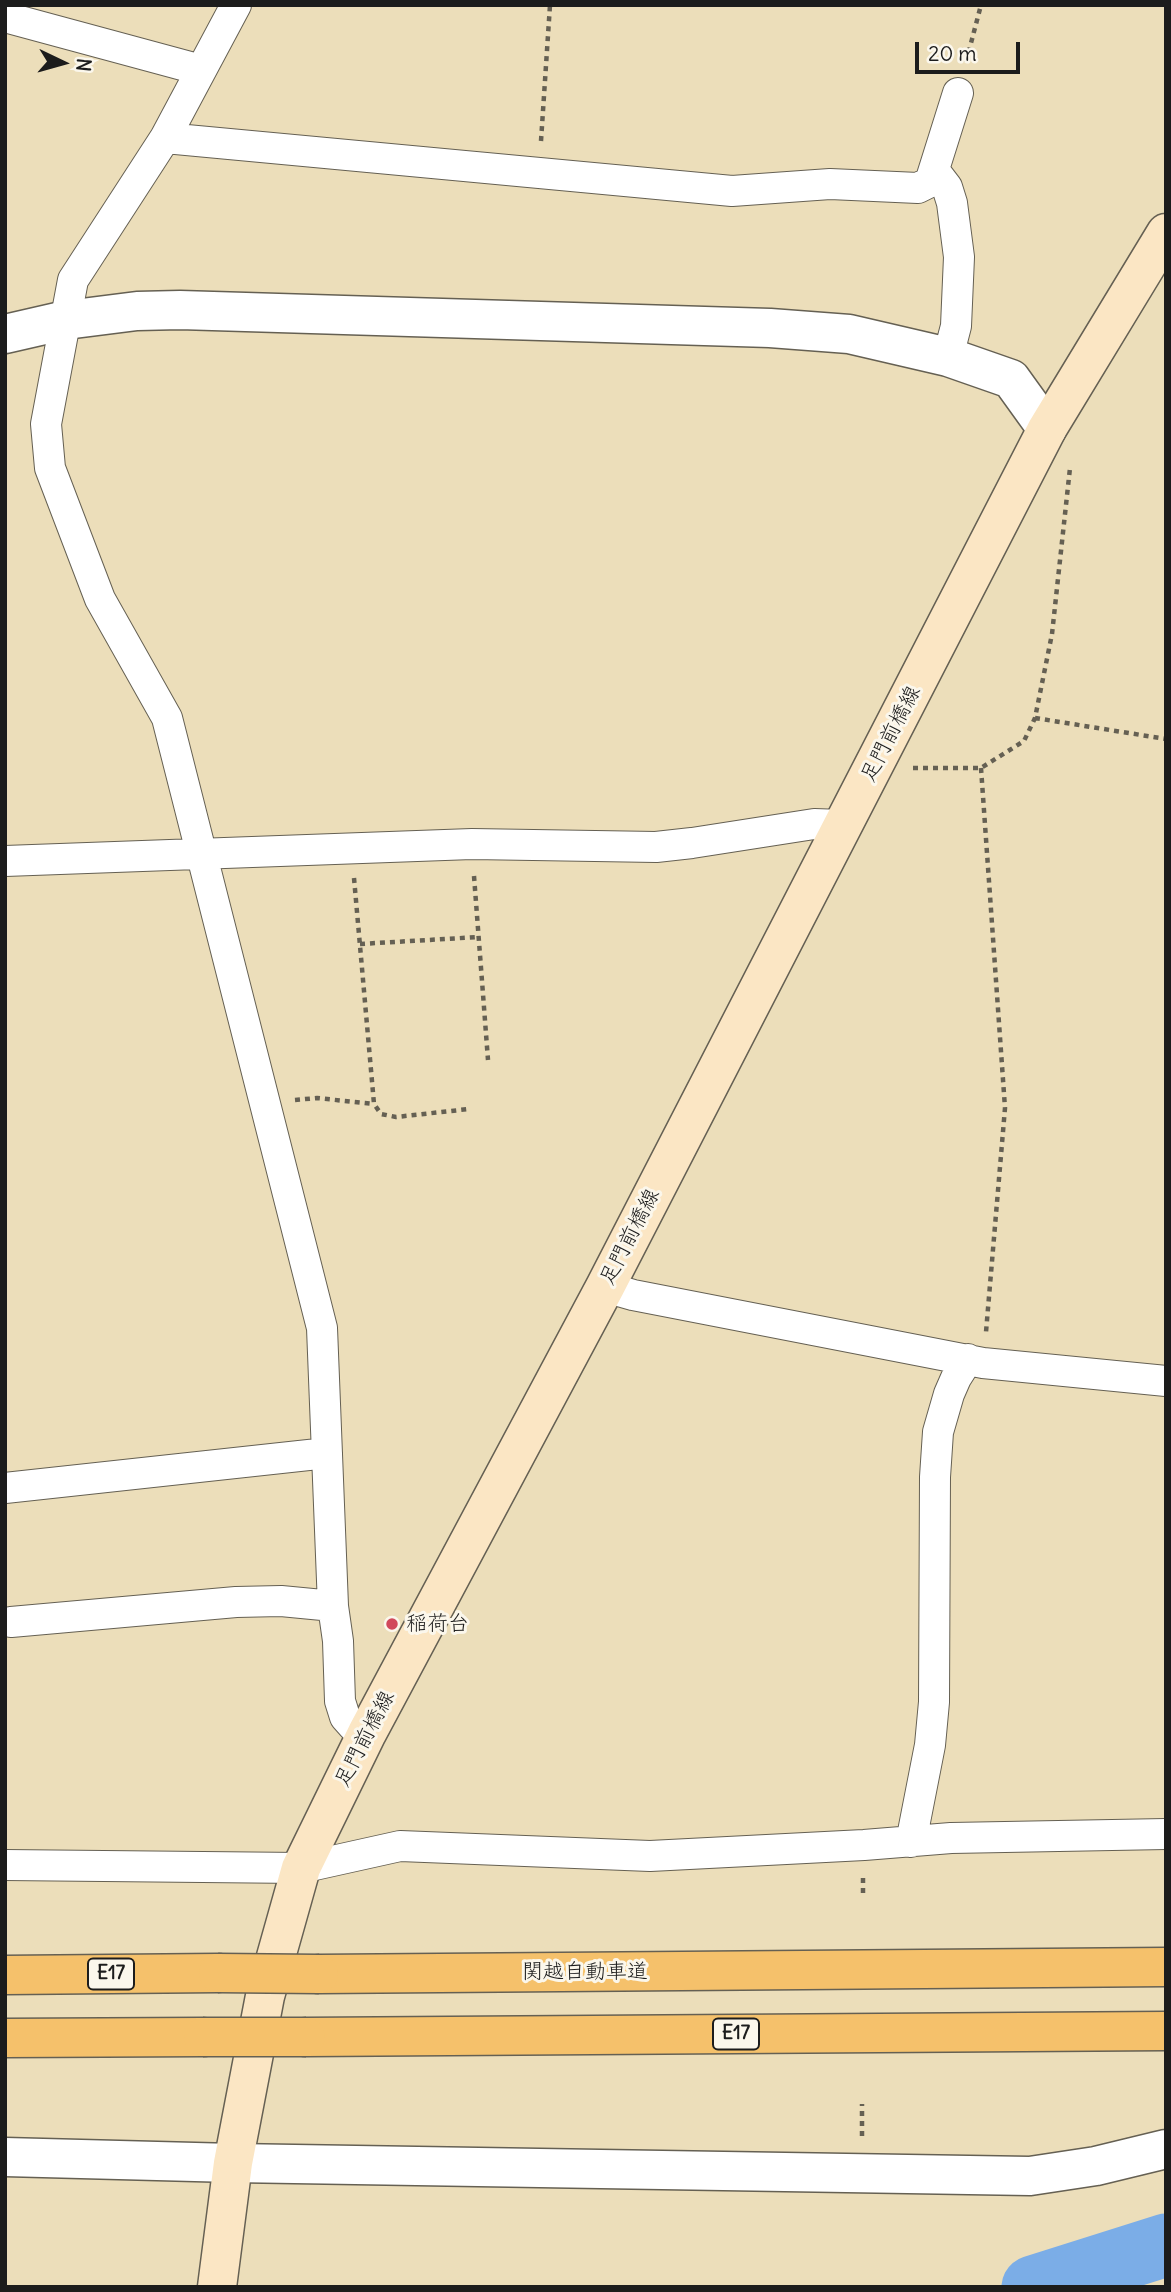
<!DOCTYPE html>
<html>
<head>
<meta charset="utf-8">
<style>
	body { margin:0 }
	#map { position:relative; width:1171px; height:2292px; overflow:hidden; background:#ecdeba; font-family:Delius,sans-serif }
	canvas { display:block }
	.frame { position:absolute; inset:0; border:7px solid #1c1c1c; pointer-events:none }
	.north { position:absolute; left:28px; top:28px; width:70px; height:70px; -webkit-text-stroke:5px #fbf7ec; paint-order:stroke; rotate:95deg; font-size:19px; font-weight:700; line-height:28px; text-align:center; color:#1c1c1c }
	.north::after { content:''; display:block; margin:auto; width:24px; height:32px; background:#1c1c1c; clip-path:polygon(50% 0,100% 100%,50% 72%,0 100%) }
	.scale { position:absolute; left:915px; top:42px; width:105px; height:32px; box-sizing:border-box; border:4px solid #1c1c1c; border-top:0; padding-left:9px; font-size:21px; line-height:24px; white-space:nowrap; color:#1c1c1c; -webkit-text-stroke:5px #fbf7ec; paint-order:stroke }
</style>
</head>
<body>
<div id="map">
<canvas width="1171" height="2292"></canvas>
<div class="frame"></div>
<div class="north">N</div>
<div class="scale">20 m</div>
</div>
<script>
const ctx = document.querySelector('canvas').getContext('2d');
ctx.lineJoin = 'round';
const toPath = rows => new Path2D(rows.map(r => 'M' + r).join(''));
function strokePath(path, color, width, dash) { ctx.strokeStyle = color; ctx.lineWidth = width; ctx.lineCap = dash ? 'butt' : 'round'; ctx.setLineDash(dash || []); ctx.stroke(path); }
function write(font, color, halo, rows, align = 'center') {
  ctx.font = font + ' Delius,"Klee One",sans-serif'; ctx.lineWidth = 6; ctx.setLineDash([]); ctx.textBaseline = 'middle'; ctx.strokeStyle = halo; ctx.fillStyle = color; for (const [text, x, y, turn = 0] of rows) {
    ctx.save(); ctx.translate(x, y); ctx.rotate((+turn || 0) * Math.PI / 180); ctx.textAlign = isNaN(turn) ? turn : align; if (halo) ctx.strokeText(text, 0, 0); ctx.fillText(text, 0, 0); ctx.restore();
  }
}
strokePath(toPath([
	[1033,2287,1166,2245]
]), '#7bade7', 63);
const minor = toPath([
	[236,5,165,138,73,280,46,424,50,468,100,599,167,718,322,1328,333,1606,338,1641,340,1701,345,1717,353,1726,367,1733],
	[5,17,201,70],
	[165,138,732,191,830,184,918,188,930,182,958,93],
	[934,170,947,187,952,203,959,257,956,326,948,357],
	[5,861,472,844,656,847,692,843,814,824,842,825],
	[605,1287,633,1295,983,1363,1166,1381],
	[5,1488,327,1453],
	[11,1622,236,1602,281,1601,333,1606],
	[911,1842,930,1745,934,1702,935,1477,938,1432,949,1394,956,1378,968,1359],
	[5,1865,301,1868,400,1846,650,1856,864,1845,951,1838,1166,1834]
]);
const tertiary = toPath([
	[5,334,66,320,137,311,180,310,770,328,849,334,948,357,1011,379,1047,429],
	[5,2157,233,2163,1030,2176,1096,2166,1166,2149]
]);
const secondary = toPath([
	[217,2287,233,2163,265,1996,301,1868,367,1733,605,1287,1047,429,1166,233]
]);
const motorway = toPath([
	[319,1974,1166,1967],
	[5,1975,218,1973],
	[306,2037,1166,2031],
	[5,2038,203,2037]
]);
strokePath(minor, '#656053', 32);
strokePath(tertiary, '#656053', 41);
strokePath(secondary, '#656053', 41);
strokePath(motorway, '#656053', 41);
strokePath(toPath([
	[966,62,981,5],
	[541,141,550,5],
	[1035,718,1166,739],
	[913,768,981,768,1024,741,1035,718,1052,634,1070,468],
	[981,768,1005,1108,986,1332],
	[474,876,488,1060],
	[354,878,374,1104,381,1114,396,1117,469,1109],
	[360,944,479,937],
	[295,1100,317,1098,374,1104],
	[863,1893,863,1877],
	[862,2136,862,2104]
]), '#656053', 4.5, [5, 5]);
strokePath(minor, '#fff', 30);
strokePath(tertiary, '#fff', 38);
strokePath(secondary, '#fbe6c4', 38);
strokePath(motorway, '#f5c16b', 38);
const motorwayBridge = toPath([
	[218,1973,319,1974],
	[203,2037,306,2037]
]);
strokePath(motorwayBridge, '#656053', 41, []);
strokePath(motorwayBridge, '#f5c16b', 38);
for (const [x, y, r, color] of [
	[392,1624,7,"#d1495b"]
]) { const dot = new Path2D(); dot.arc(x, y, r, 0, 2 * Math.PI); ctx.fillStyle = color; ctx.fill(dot); strokePath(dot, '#fbf7ec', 2.5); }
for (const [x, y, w] of [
	[111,1974,46],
	[736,2034,46]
]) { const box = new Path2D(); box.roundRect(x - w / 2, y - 15.5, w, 31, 5); ctx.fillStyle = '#fbf7ec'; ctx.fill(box); strokePath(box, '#1c1c1c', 2); }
write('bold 19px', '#1c1c1c', null, [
	["E17",111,1974],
	["E17",736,2034]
]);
write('21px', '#1c1c1c', '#fbf7ec', [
	["足門前橋線",891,734,-63],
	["足門前橋線",630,1237,-63],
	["足門前橋線",365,1739,-63],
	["関越自動車道",585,1972]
]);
write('21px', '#1c1c1c', '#fbf7ec', [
	["稲荷台",406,1624]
], 'left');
</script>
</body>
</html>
